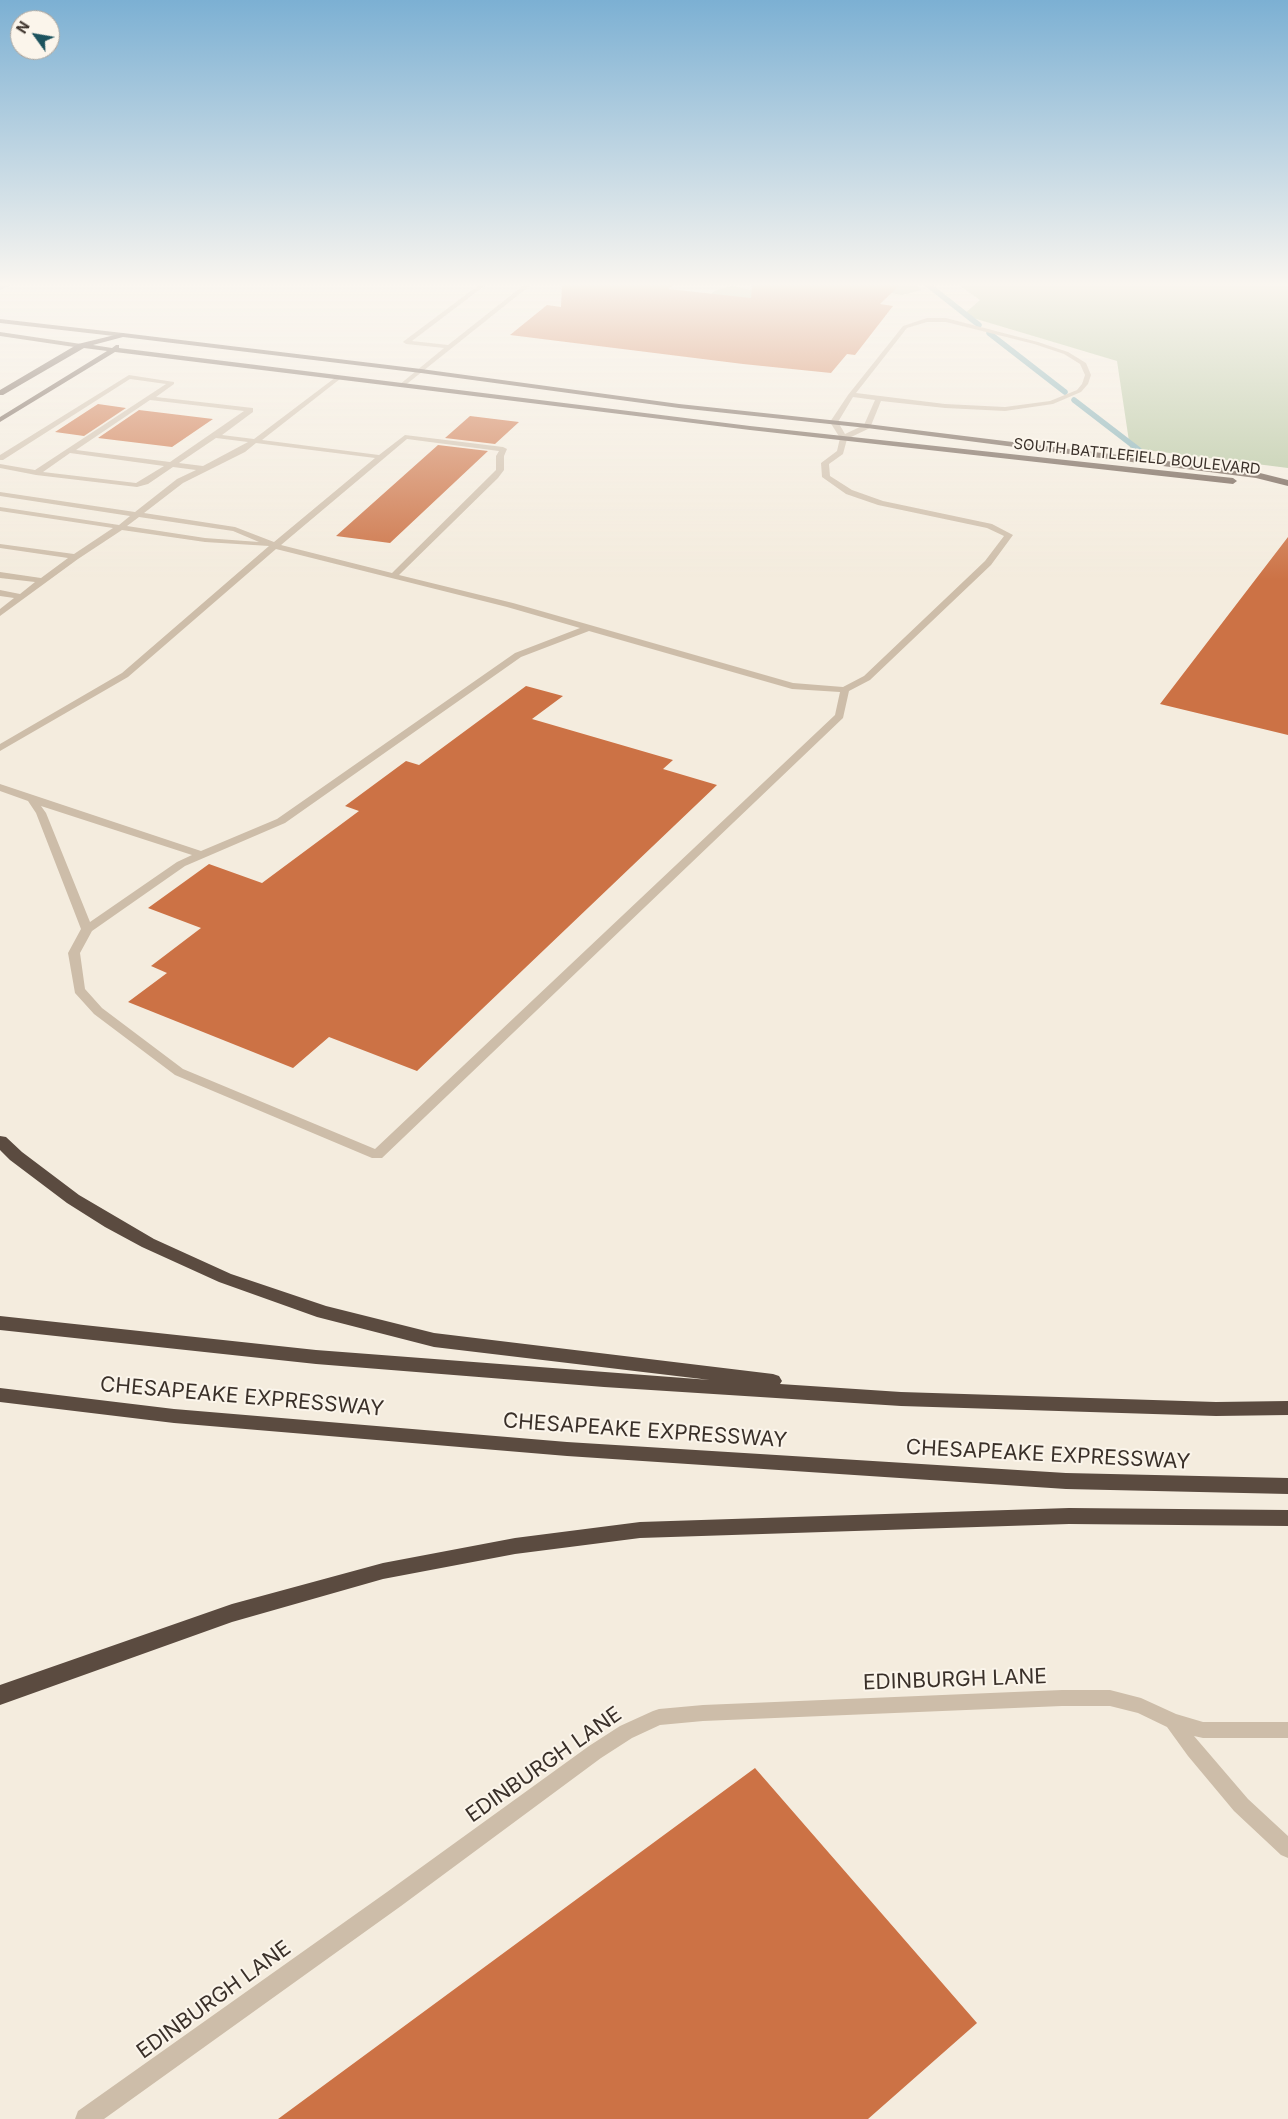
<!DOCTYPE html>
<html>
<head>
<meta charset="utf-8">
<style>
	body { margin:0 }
	#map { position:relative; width:1288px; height:2119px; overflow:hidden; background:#f4ecde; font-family:Inter,sans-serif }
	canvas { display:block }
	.north { position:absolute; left:10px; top:10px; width:50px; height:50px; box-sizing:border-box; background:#fbf5eb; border:1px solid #aea69d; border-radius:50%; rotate:302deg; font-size:14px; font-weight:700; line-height:20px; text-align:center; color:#3a3029 }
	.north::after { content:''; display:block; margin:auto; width:18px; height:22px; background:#1c535e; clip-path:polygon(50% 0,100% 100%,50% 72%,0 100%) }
</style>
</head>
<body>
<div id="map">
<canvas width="1288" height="2119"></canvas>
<div class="north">N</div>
</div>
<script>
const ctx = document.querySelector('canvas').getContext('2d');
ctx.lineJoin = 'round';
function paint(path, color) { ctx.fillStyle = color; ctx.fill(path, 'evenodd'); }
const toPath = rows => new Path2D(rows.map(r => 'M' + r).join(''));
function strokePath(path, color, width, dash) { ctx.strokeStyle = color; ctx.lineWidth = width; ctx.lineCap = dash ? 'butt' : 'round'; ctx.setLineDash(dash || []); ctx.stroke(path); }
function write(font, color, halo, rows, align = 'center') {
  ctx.font = font + ' Inter,sans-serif'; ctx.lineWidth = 4; ctx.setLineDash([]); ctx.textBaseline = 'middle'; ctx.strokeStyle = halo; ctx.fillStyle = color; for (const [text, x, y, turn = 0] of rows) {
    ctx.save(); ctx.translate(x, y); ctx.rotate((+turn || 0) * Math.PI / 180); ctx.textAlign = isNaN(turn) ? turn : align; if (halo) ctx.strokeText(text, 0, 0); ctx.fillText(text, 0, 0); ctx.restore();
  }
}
paint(toPath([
	[894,284,915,284,921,290,902,295,891,293],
	[957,284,1288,284,1288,468,1130,448,1117,361,963,315,980,300],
	[731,286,775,294,777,298,707,299,713,292,722,288]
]), '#b3c49d');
strokePath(toPath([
	[927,284,979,325],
	[0,287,7,284],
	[989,333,1065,392],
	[1074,400,1139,450]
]), '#7babb3', 5.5);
paint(toPath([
	[562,284,674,284,668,289,751,298,752,284,901,284,880,304,893,306,855,355,847,354,831,373,743,364,510,335,547,305,561,307],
	[98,404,126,408,84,436,55,432],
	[139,410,213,419,172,447,98,438],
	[470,416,519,422,495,444,445,438],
	[438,445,488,451,390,543,336,536],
	[1288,537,1288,735,1160,704],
	[526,686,563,696,532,719,673,760,663,769,717,785,417,1071,329,1037,293,1068,128,1002,167,973,151,966,201,928,148,908,209,864,262,883,359,811,345,806,406,761,419,765],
	[755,1768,977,2023,868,2119,278,2119]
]), '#cc7245');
paint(toPath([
	[480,284,487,284,412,341,448,345,525,284,532,284,403,387,399,387,399,385,444,348,406,344,403,342,404,341,480,284],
	[927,318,946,318,1038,342,1068,352,1086,363,1091,375,1088,384,1081,392,1053,404,1005,411,945,408,881,401,870,428,847,439,843,454,829,464,830,476,852,490,883,501,992,524,1013,535,991,565,870,680,849,691,843,718,382,1158,372,1158,175,1075,94,1014,75,993,68,953,81,929,36,813,28,801,0,791,0,784,201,851,277,819,515,653,580,628,507,607,276,549,128,677,0,751,0,744,122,673,269,546,205,542,122,530,78,559,0,616,0,609,14,598,0,596,0,590,20,594,35,582,0,578,0,572,41,578,68,558,0,548,0,544,74,554,113,528,0,511,0,507,119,525,130,516,0,496,0,492,135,512,177,479,196,470,173,467,148,484,137,487,36,475,0,468,0,464,35,470,166,384,130,379,3,460,0,460,0,455,129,375,174,382,174,384,156,397,253,408,253,412,222,435,254,439,336,377,340,377,340,379,262,440,379,455,405,435,503,447,507,449,504,456,504,470,498,478,399,575,513,603,793,683,843,687,864,676,985,561,1004,536,987,528,878,505,846,494,822,477,821,463,837,451,840,438,830,422,848,395,903,326,927,318],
	[927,322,946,322,1034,344,1064,354,1080,364,1085,375,1082,384,1077,390,1050,401,1005,407,945,404,856,393,907,328,927,322],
	[853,397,875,400,864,425,845,434,838,422,853,397],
	[150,400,244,411,170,462,76,450,150,400],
	[216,438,248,442,203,466,179,463,216,438],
	[407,439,499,451,496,456,496,470,392,573,281,545,407,439],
	[256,443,375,458,274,542,235,527,144,513,183,483,245,452,256,443],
	[70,453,164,466,136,483,43,472,70,453],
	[139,517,233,531,259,542,205,538,127,526,139,517],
	[589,631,792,689,840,692,835,715,375,1149,183,1069,102,1008,85,989,80,953,92,931,185,866,285,823,521,657,589,631],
	[41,806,192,855,177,862,90,922,46,813,41,806]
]), '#cdbda9');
paint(toPath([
	[1062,1690,1110,1690,1141,1698,1176,1714,1203,1722,1288,1722,1288,1738,1203,1738,1194,1736,1248,1799,1288,1836,1288,1858,1281,1855,1234,1811,1188,1756,1167,1727,1138,1713,1110,1706,1062,1706,703,1721,660,1725,632,1738,601,1758,401,1906,104,2119,75,2119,78,2111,387,1892,589,1746,620,1726,653,1711,659,1709,703,1705,1062,1690]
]), '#cdbda9');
paint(toPath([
	[0,319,123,333,126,335,123,337,0,323,0,319],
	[0,332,81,344,84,346,81,348,0,336,0,332]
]), '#7d695a');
paint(toPath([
	[123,333,421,369,679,404,867,424,1256,472,1288,480,1288,486,1256,478,867,428,679,408,421,373,123,337,93,345,112,348,116,345,119,345,119,348,750,426,1233,478,1237,481,1233,484,750,430,115,352,0,422,0,417,107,351,84,348,3,395,0,395,0,390,78,344,123,333]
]), '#6c5a4d');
paint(toPath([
	[0,1136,6,1137,22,1152,79,1195,154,1239,231,1274,326,1306,434,1333,773,1374,779,1376,782,1381,780,1384,901,1392,1216,1402,1288,1401,1288,1415,1216,1416,901,1406,604,1387,316,1364,0,1330,0,1316,316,1350,710,1380,434,1347,317,1317,219,1282,142,1247,105,1227,67,1203,10,1160,0,1150,0,1136],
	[0,1388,174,1409,567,1442,1066,1473,1288,1478,1288,1494,1066,1489,567,1456,174,1423,0,1402,0,1388],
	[1069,1508,1288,1510,1288,1526,1069,1524,640,1538,515,1554,383,1579,232,1622,0,1705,0,1685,232,1604,383,1563,515,1538,640,1522,1069,1508]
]), '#5b4b40');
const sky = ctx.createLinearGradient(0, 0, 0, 581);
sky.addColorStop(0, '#7cb0d3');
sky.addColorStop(0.49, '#faf6f0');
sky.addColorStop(1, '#faf6f000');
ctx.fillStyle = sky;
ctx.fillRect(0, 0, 1288, 581);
write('15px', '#3a3029', '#fbf5eb', [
	["SOUTH BATTLEFIELD BOULEVARD",1137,457,6]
]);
write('21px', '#3a3029', '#fbf5eb', [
	["CHESAPEAKE EXPRESSWAY",242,1397,5],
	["CHESAPEAKE EXPRESSWAY",645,1431,4],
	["CHESAPEAKE EXPRESSWAY",1048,1455,3],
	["EDINBURGH LANE",955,1680,-2],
	["EDINBURGH LANE",544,1765,-35],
	["EDINBURGH LANE",214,2000,-36]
]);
</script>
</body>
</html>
